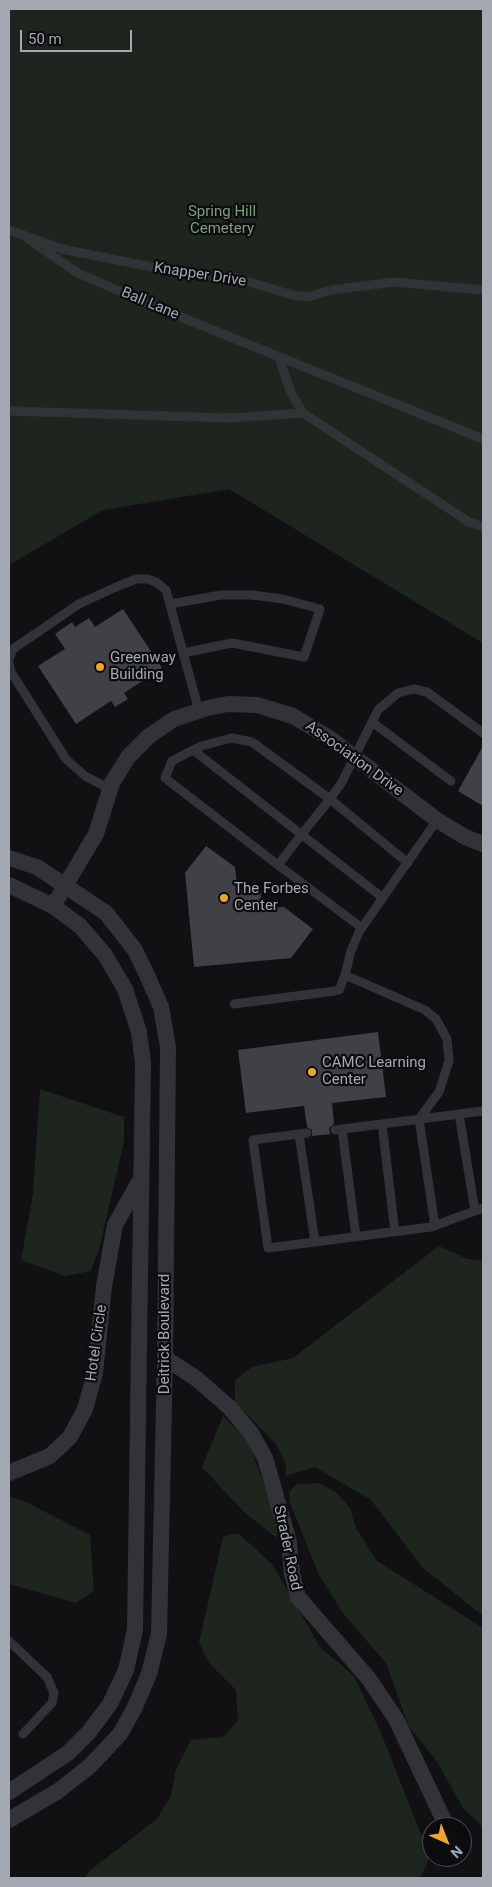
<!DOCTYPE html>
<html>
<head>
<meta charset="utf-8">
<style>
	body { margin:0 }
	#map { position:relative; width:492px; height:1887px; overflow:hidden; background:#111113; font-family:Roboto,sans-serif }
	canvas { display:block }
	.frame { position:absolute; inset:0; border:10px solid #a3a8b3; pointer-events:none }
	.north { position:absolute; left:422px; top:1817px; width:50px; height:50px; box-sizing:border-box; background:#0c0c0e; border:1px solid #484a50; border-radius:50%; rotate:136deg; font-size:14px; font-weight:700; line-height:20px; text-align:center; color:#a3a8b3 }
	.north::after { content:''; display:block; margin:auto; width:18px; height:22px; background:#eda52f; clip-path:polygon(50% 0,100% 100%,50% 72%,0 100%) }
	.scale { position:absolute; left:20px; top:30px; width:112px; height:22px; box-sizing:border-box; border:2px solid #a3a8b3; border-top:0; padding-left:6px; font-size:15px; line-height:18px; white-space:nowrap; color:#a3a8b3; -webkit-text-stroke:4px #0c0c0e; paint-order:stroke }
</style>
</head>
<body>
<div id="map">
<canvas width="492" height="1887"></canvas>
<div class="frame"></div>
<div class="north">N</div>
<div class="scale">50 m</div>
</div>
<script>
const ctx = document.querySelector('canvas').getContext('2d');
ctx.lineJoin = 'round';
function paint(path, color) { ctx.fillStyle = color; ctx.fill(path, 'evenodd'); }
const toPath = rows => new Path2D(rows.map(r => 'M' + r).join(''));
function strokePath(path, color, width, dash) { ctx.strokeStyle = color; ctx.lineWidth = width; ctx.lineCap = dash ? 'butt' : 'round'; ctx.setLineDash(dash || []); ctx.stroke(path); }
function write(font, color, halo, rows, align = 'center') {
  ctx.font = font + ' Roboto,sans-serif'; ctx.lineWidth = 4.5; ctx.setLineDash([]); ctx.textBaseline = 'middle'; ctx.strokeStyle = halo; ctx.fillStyle = color; for (const [text, x, y, turn = 0] of rows) {
    ctx.save(); ctx.translate(x, y); ctx.rotate((+turn || 0) * Math.PI / 180); ctx.textAlign = isNaN(turn) ? turn : align; if (halo) ctx.strokeText(text, 0, 0); ctx.fillText(text, 0, 0); ctx.restore();
  }
}
paint(toPath([
	[9,9,483,9,483,643,229,489,103,510,9,565],
	[40,1089,124,1117,124,1142,99,1249,91,1271,65,1276,21,1260,33,1194],
	[439,1246,467,1259,483,1261,483,1616,422,1567,371,1500,315,1467,285,1476,286,1465,276,1444,235,1402,235,1380,252,1367,293,1358],
	[223,1416,248,1441,279,1526,277,1538,244,1512,202,1467],
	[318,1483,336,1492,350,1508,356,1528,377,1561,483,1628,483,1827,463,1808,436,1760,409,1727,386,1663,343,1613,319,1575,290,1503,289,1492,297,1484],
	[9,1497,22,1500,90,1535,94,1591,76,1603,9,1584],
	[238,1533,272,1564,320,1647,354,1676,381,1733,430,1857,420,1878,85,1878,88,1872,157,1819,171,1796,176,1769,191,1740,223,1737,238,1721,236,1690,209,1663,199,1643,223,1537]
]), '#1e251e');
paint(toPath([
	[123,609,162,668,124,693,128,699,115,707,111,701,76,724,38,666,65,649,55,634,72,622,75,627,89,618,95,627],
	[483,746,483,806,458,791],
	[206,846,235,867,238,890,260,888,262,909,284,907,313,929,291,958,194,967,185,873],
	[378,1032,386,1097,332,1103,334,1124,329,1128,330,1134,312,1136,312,1130,307,1127,304,1106,246,1113,238,1050]
]), '#404146');
strokePath(toPath([
	[9,230,62,249,171,271,236,278,292,295,308,297,332,290,394,282,483,290],
	[28,239,78,273,151,305,483,439],
	[279,357,291,393,303,413,469,522,483,527],
	[9,411,230,418,303,413],
	[170,604,221,595,252,595,283,599,320,609,304,657,232,643,183,653],
	[9,659,13,649,79,604,116,587,136,579,147,579,156,582,166,590,199,711],
	[9,663,11,672,66,759,85,776,110,789],
	[372,722,451,781],
	[193,750,383,898],
	[408,863,330,799,252,742,232,738,201,746,172,761,165,778,278,865,302,834,330,799,342,782,378,710,398,693,414,689,427,692,483,733],
	[278,865,362,928],
	[345,975,351,951,359,932,437,820],
	[234,1004,335,991,339,990,345,975,425,1010,436,1019,447,1039,449,1061,439,1092,419,1119,435,1226],
	[459,1114,475,1211],
	[382,1124,395,1232],
	[342,1129,356,1237],
	[335,1130,483,1111],
	[307,1133,253,1140,268,1248,431,1227,483,1208],
	[299,1134,315,1242],
	[9,1641,47,1677,54,1693,52,1703,23,1734]
]), '#323337', 9);
strokePath(toPath([
	[9,858,37,867,106,913,135,950,147,975,161,1007,168,1047,165,1358,159,1634,149,1674,134,1709,120,1734,90,1766,58,1791,9,1820],
	[9,885,53,906,80,926,105,955,125,989,139,1032,143,1063,135,1630,126,1670,110,1704,89,1732,68,1753,9,1792],
	[53,906,96,834,112,783,128,757,149,736,174,719,208,708,228,704,257,705,293,716,331,739,437,820,465,837,483,844],
	[165,1358,197,1379,230,1408,251,1433,265,1458,289,1542,292,1574,298,1597,369,1679,396,1719,447,1827],
	[9,1473,50,1456,70,1437,85,1409,95,1373,104,1286,115,1225,139,1182]
]), '#323337', 16);
for (const [x, y, r, color] of [
	[100,667,5,"#eda52f"],
	[224,898,5,"#eda52f"],
	[312,1072,5,"#eda52f"]
]) { const dot = new Path2D(); dot.arc(x, y, r, 0, 2 * Math.PI); ctx.fillStyle = color; ctx.fill(dot); strokePath(dot, '#0c0c0e', 2); }
write('15px', '#7a9e7b', '#0c0c0e', [
	["Spring Hill",222,212],
	["Cemetery",222,229]
]);
write('15px', '#a3a8b3', '#0c0c0e', [
	["Knapper Drive",200,275,9],
	["Ball Lane",150,304,23],
	["Association Drive",354,759,36],
	["Deitrick Boulevard",165,1334,-90],
	["Hotel Circle",97,1343,-82],
	["Strader Road",287,1548,78]
]);
write('15px', '#a3a8b3', '#0c0c0e', [
	["Greenway",110,658],
	["Building",110,675],
	["The Forbes",234,889],
	["Center",234,906],
	["CAMC Learning",322,1063],
	["Center",322,1080]
], 'left');
</script>
</body>
</html>
